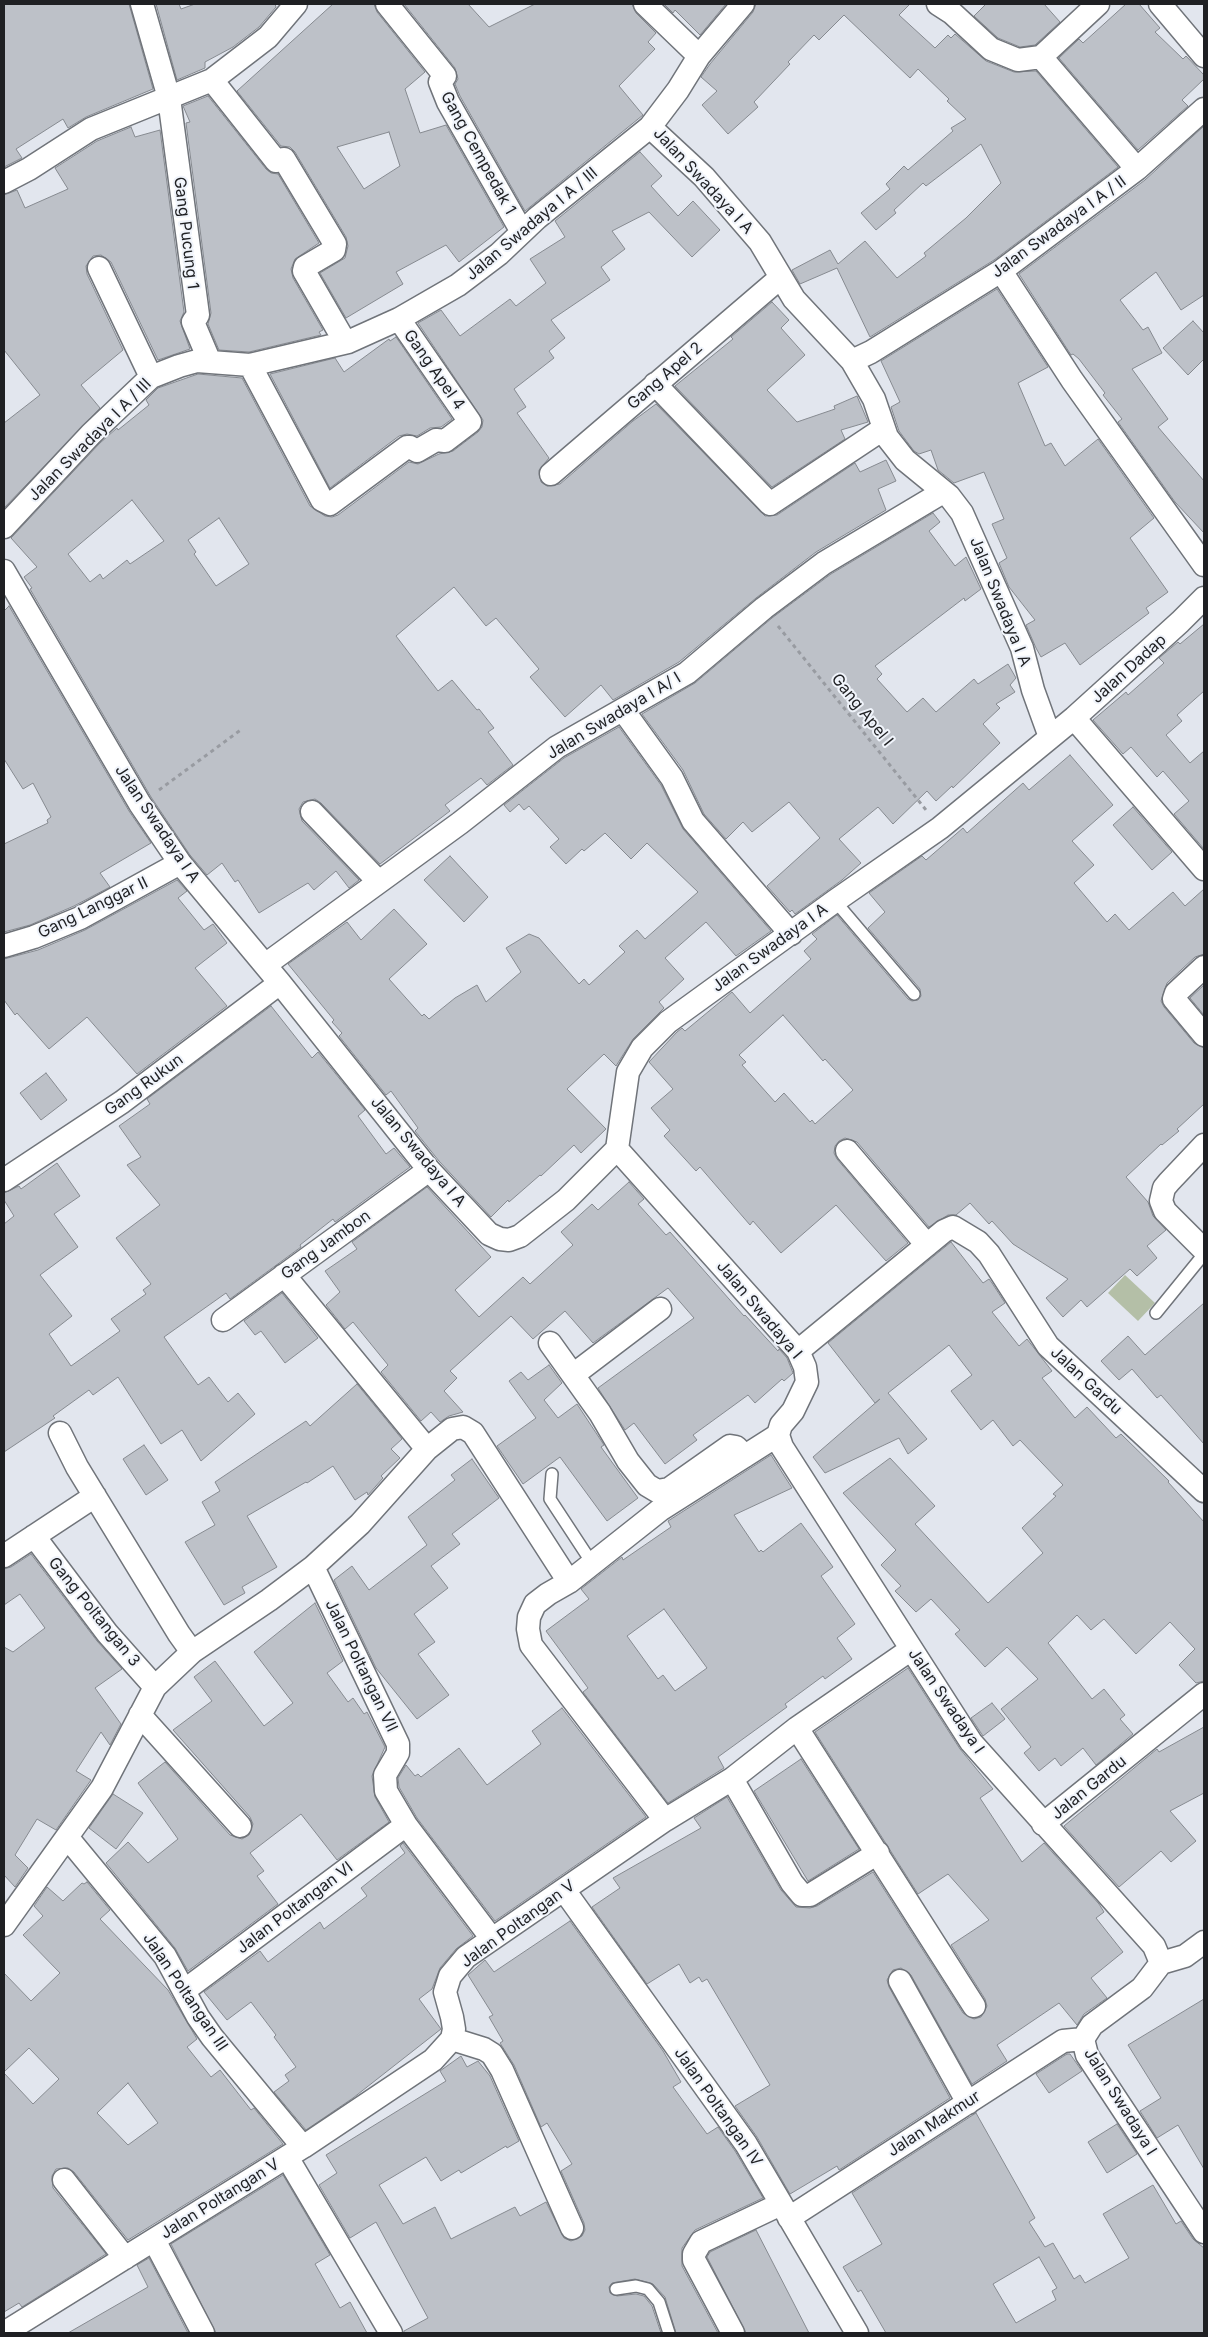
<!DOCTYPE html>
<html>
<head>
<meta charset="utf-8">
<style>
	body { margin:0 }
	#map { position:relative; width:1208px; height:2337px; overflow:hidden; background:#e2e6ee; font-family:Inter,sans-serif }
	canvas { display:block }
	.frame { position:absolute; inset:0; border:5px solid #1f2023; pointer-events:none }
</style>
</head>
<body>
<div id="map">
<canvas width="1208" height="2337"></canvas>
<div class="frame"></div>
</div>
<script>
const ctx = document.querySelector('canvas').getContext('2d');
ctx.lineJoin = 'round';
function paint(path, color) { ctx.fillStyle = color; ctx.fill(path, 'evenodd'); }
const toPath = rows => new Path2D(rows.map(r => 'M' + r).join(''));
function strokePath(path, color, width, dash) { ctx.strokeStyle = color; ctx.lineWidth = width; ctx.lineCap = dash ? 'butt' : 'round'; ctx.setLineDash(dash || []); ctx.stroke(path); }
function write(font, color, halo, rows, align = 'center') {
  ctx.font = font + ' Inter,sans-serif'; ctx.lineWidth = 4; ctx.setLineDash([]); ctx.textBaseline = 'middle'; ctx.strokeStyle = halo; ctx.fillStyle = color; for (const [text, x, y, turn = 0] of rows) {
    ctx.save(); ctx.translate(x, y); ctx.rotate((+turn || 0) * Math.PI / 180); ctx.textAlign = isNaN(turn) ? turn : align; if (halo) ctx.strokeText(text, 0, 0); ctx.fillText(text, 0, 0); ctx.restore();
  }
}
paint(toPath([
	[1125,1275,1155,1303,1138,1321,1108,1293]
]), '#b4bfa7');
const building = toPath([
	[4,4,129,4,153,89,86,117,68,128,63,119,16,149,22,158,4,167,4,4],
	[156,4,179,4,181,9,195,4,275,4,276,7,259,27,233,47,205,62,205,68,177,80,156,4],
	[333,4,374,4,377,12,425,72,405,89,420,133,446,125,504,227,459,262,446,245,396,272,403,284,346,318,320,273,345,258,348,246,346,237,295,152,290,147,281,146,237,91,333,4],
	[389,132,400,166,364,189,337,147,389,132],
	[404,4,468,4,489,27,535,4,632,4,636,13,656,33,648,42,655,49,619,86,643,115,525,211,460,96,455,84,458,79,455,68,404,4],
	[664,4,726,4,700,35,675,10,673,13,664,4],
	[756,4,910,4,899,15,935,48,948,35,951,38,955,34,986,61,1014,72,1036,71,1118,167,994,260,870,337,837,268,800,284,792,270,830,250,838,264,865,241,897,278,926,256,924,253,966,218,1001,183,981,144,926,186,923,183,894,210,896,213,876,230,861,213,890,189,886,184,904,166,908,170,953,131,951,128,966,119,947,101,949,99,918,69,910,78,844,15,819,40,814,35,788,62,790,64,754,102,758,107,728,134,702,105,717,91,701,77,710,64,753,12,756,4],
	[986,4,1044,4,1060,22,1035,45,1020,47,998,38,974,16,986,4],
	[1126,4,1139,4,1160,28,1155,32,1183,59,1186,56,1204,75,1204,79,1182,100,1188,106,1138,150,1059,58,1079,39,1083,43,1126,4],
	[208,96,266,169,271,173,278,174,319,243,295,259,291,269,293,278,323,330,319,332,321,335,249,352,219,350,208,324,211,313,186,123,190,122,183,106,208,96],
	[1204,126,1204,295,1181,310,1156,272,1120,300,1143,330,1148,327,1162,353,1132,369,1168,419,1158,427,1204,481,1204,533,1175,502,1118,422,1122,419,1103,395,1105,393,1079,359,1073,354,1071,355,1019,274,1145,180,1204,126],
	[131,127,135,137,160,130,184,312,180,321,190,349,158,360,111,262,101,255,93,256,86,266,87,274,123,350,81,385,100,408,4,508,4,423,40,395,4,350,4,195,17,190,25,208,68,189,55,168,97,141,131,127],
	[640,152,662,176,651,186,678,216,693,201,720,230,692,257,649,212,612,231,625,249,601,267,610,280,551,320,565,338,549,351,554,358,514,389,526,407,517,413,549,458,539,470,541,482,547,486,560,484,633,421,656,404,765,516,777,515,855,463,860,472,886,460,896,481,878,489,886,510,816,552,756,598,679,662,613,700,601,685,565,717,530,677,539,669,496,618,486,626,454,587,396,636,438,691,452,680,477,710,479,709,494,728,488,732,513,765,487,785,481,778,445,805,450,811,380,864,321,803,315,799,303,802,299,809,302,821,359,880,349,888,336,871,314,890,308,883,259,913,238,880,235,882,222,863,207,875,190,855,151,797,30,589,32,588,24,577,37,567,11,538,100,443,117,428,118,430,149,405,146,400,158,388,198,374,242,378,310,506,325,516,332,517,338,515,409,462,418,464,439,454,453,451,478,432,482,427,483,420,418,323,441,310,460,336,510,299,516,306,546,283,530,259,565,237,555,221,640,152],
	[132,500,164,541,130,564,127,560,103,579,100,574,90,582,68,554,132,500],
	[219,518,249,564,216,586,194,554,196,552,188,540,219,518],
	[997,289,1048,367,1018,383,1045,446,1051,443,1065,466,1098,439,1154,518,1130,538,1168,592,1146,608,1149,613,1080,665,1065,643,1041,657,1036,648,1026,625,1035,620,1009,587,999,563,1007,558,992,524,1004,519,984,472,954,483,938,470,931,450,919,454,914,451,899,431,891,407,900,402,881,361,997,289],
	[772,302,789,320,781,328,805,355,767,390,797,422,835,409,834,406,857,396,868,422,841,430,845,439,772,487,675,386,733,339,731,337,772,302],
	[1193,321,1204,333,1204,359,1188,375,1163,348,1193,321],
	[396,337,452,419,441,427,430,428,417,436,407,434,399,436,330,488,270,374,335,358,344,372,389,339,390,341,396,337],
	[933,513,940,522,929,531,955,566,966,557,981,589,965,601,964,598,875,666,882,674,877,679,907,712,923,698,936,712,974,679,978,684,1008,664,1016,678,1010,685,1015,692,996,704,1000,708,983,724,1000,743,953,788,952,786,936,801,927,791,893,824,878,807,839,839,861,863,842,880,795,914,792,910,790,912,767,886,820,838,789,802,752,832,743,822,726,839,704,814,683,770,642,714,695,683,772,618,831,574,933,513],
	[9,606,129,811,151,843,100,873,110,887,74,906,30,925,4,932,4,844,48,823,47,820,51,817,33,783,23,789,4,759,4,611,9,606],
	[1204,624,1204,691,1177,715,1182,721,1166,735,1190,763,1204,751,1204,849,1174,814,1189,801,1163,771,1157,777,1131,747,1123,754,1093,720,1126,692,1128,695,1164,663,1159,658,1178,642,1180,644,1204,624],
	[619,727,661,785,683,829,771,931,736,956,706,922,665,958,684,979,659,1002,664,1008,633,1039,616,1066,604,1054,567,1089,606,1129,581,1153,574,1145,541,1176,540,1175,509,1202,508,1200,491,1217,439,1161,415,1131,418,1128,391,1091,386,1095,339,1036,342,1033,332,1022,334,1020,288,964,347,922,361,940,394,909,427,944,389,979,422,1016,424,1014,429,1019,455,998,477,985,486,1002,521,972,506,948,529,934,539,938,579,984,584,979,589,985,625,952,619,946,637,930,645,939,698,892,647,843,631,859,605,833,584,851,582,849,566,864,550,847,559,839,529,806,524,810,519,804,510,812,504,805,564,758,619,727],
	[1070,755,1113,805,1072,841,1094,865,1074,883,1107,922,1115,914,1129,930,1173,892,1185,906,1204,889,1204,954,1195,957,1167,983,1161,1001,1164,1007,1194,1043,1204,1048,1204,1104,1177,1129,1179,1131,1162,1145,1161,1144,1126,1177,1148,1202,1153,1216,1166,1230,1147,1246,1157,1258,1137,1276,1130,1269,1087,1307,1081,1300,1063,1317,1046,1298,1068,1279,1013,1244,992,1221,989,1224,970,1203,956,1215,948,1215,929,1227,857,1142,845,1138,839,1141,835,1146,834,1153,837,1159,908,1243,886,1261,836,1205,781,1253,753,1221,750,1225,700,1167,696,1171,664,1136,670,1130,651,1108,673,1089,649,1062,677,1032,682,1028,685,1031,732,992,750,1013,811,959,804,951,817,939,812,934,837,915,908,999,912,1001,918,1000,921,996,920,989,868,928,885,912,869,893,922,856,926,860,963,828,967,833,1023,783,1029,790,1070,755],
	[783,1015,823,1061,825,1059,853,1090,815,1124,812,1120,810,1122,784,1093,775,1102,742,1065,746,1062,739,1055,783,1015],
	[1133,807,1172,852,1152,870,1113,825,1133,807],
	[450,856,488,897,464,922,424,880,450,856],
	[177,880,187,891,178,898,204,930,213,924,227,943,195,968,227,1006,137,1074,87,1017,49,1049,17,1013,15,1015,4,1000,4,959,38,950,85,930,177,880],
	[1204,985,1204,1015,1190,998,1204,985],
	[271,1006,312,1058,318,1052,365,1110,358,1116,386,1154,394,1148,410,1167,335,1222,333,1219,300,1245,301,1247,230,1299,226,1293,164,1337,198,1385,209,1377,228,1402,238,1393,255,1414,201,1461,182,1430,161,1444,118,1377,93,1395,89,1390,53,1416,55,1418,4,1452,4,1224,14,1216,4,1200,4,1193,19,1186,21,1189,57,1163,80,1196,54,1214,78,1247,40,1275,72,1316,49,1334,71,1366,120,1331,111,1319,146,1294,143,1290,151,1284,116,1238,160,1205,127,1165,141,1157,119,1126,150,1104,147,1099,271,1006],
	[46,1073,67,1100,41,1120,20,1093,46,1073],
	[629,1182,644,1199,638,1204,666,1235,670,1232,744,1316,745,1315,778,1351,779,1349,787,1358,793,1373,784,1381,782,1379,755,1403,748,1395,693,1435,697,1440,665,1464,634,1423,625,1430,598,1388,694,1318,668,1288,593,1343,565,1311,533,1339,511,1316,450,1371,457,1378,444,1391,463,1412,449,1416,440,1422,431,1412,421,1421,381,1372,388,1365,353,1322,345,1329,326,1305,340,1292,325,1271,357,1249,352,1242,427,1187,491,1257,455,1290,479,1317,523,1277,530,1284,573,1245,561,1232,592,1204,598,1210,629,1182],
	[951,1242,983,1283,989,1279,992,1283,1005,1303,992,1312,1019,1346,1027,1339,1052,1371,1042,1378,1075,1418,1087,1407,1116,1438,1121,1434,1169,1481,1168,1482,1204,1522,1204,1681,1196,1683,1179,1665,1195,1649,1170,1622,1136,1654,1104,1619,1091,1630,1077,1615,1048,1643,1092,1699,1104,1689,1125,1715,1120,1719,1133,1734,1096,1765,1083,1748,1061,1766,1055,1758,1039,1771,1024,1753,1031,1747,1001,1709,1038,1679,1007,1647,985,1667,955,1634,960,1630,931,1599,916,1612,895,1591,901,1586,881,1565,896,1550,843,1493,890,1458,935,1506,915,1524,988,1603,1043,1553,1022,1528,1056,1496,1053,1494,1063,1485,1020,1440,1013,1446,993,1420,981,1430,951,1391,972,1375,949,1345,888,1393,927,1439,908,1454,899,1438,825,1473,813,1457,880,1399,875,1403,828,1343,951,1242],
	[282,1293,318,1338,285,1363,261,1331,255,1335,244,1321,282,1293],
	[1204,1303,1204,1444,1161,1395,1157,1398,1132,1369,1119,1380,1101,1361,1128,1336,1145,1355,1204,1303],
	[549,1365,562,1383,544,1400,558,1418,577,1404,604,1445,601,1447,638,1498,607,1521,560,1457,523,1484,497,1446,536,1418,509,1381,521,1372,528,1380,549,1365],
	[357,1384,402,1439,391,1449,400,1458,381,1476,383,1478,368,1495,367,1492,355,1500,333,1466,307,1483,306,1482,247,1516,277,1567,242,1587,245,1593,224,1605,185,1542,215,1525,202,1502,220,1491,215,1482,306,1421,310,1426,357,1384],
	[144,1445,168,1480,146,1495,123,1459,144,1445],
	[771,1455,792,1488,734,1515,759,1552,761,1550,763,1552,801,1523,833,1567,821,1576,855,1624,837,1638,852,1659,825,1679,823,1676,785,1704,787,1707,718,1757,724,1768,668,1803,583,1692,588,1688,546,1631,589,1599,581,1589,622,1557,623,1560,671,1527,668,1521,771,1455],
	[664,1609,707,1668,675,1691,663,1675,658,1679,627,1636,664,1609],
	[472,1459,499,1498,452,1534,460,1544,431,1566,448,1588,414,1614,435,1642,418,1654,449,1695,417,1719,376,1668,334,1580,352,1566,369,1590,427,1545,408,1517,455,1480,451,1475,472,1459],
	[31,1554,97,1641,122,1669,95,1688,121,1724,110,1745,101,1732,76,1771,91,1780,56,1830,37,1819,15,1855,28,1868,15,1887,4,1875,4,1647,13,1652,45,1628,20,1594,4,1605,4,1569,11,1567,31,1554],
	[315,1603,343,1661,327,1673,348,1702,353,1698,364,1714,367,1712,385,1747,372,1776,375,1797,389,1822,337,1860,301,1814,250,1853,264,1871,257,1876,278,1904,188,1971,175,1948,106,1863,128,1842,148,1863,178,1839,138,1783,165,1762,230,1835,242,1839,249,1835,253,1824,250,1817,173,1730,212,1701,194,1677,215,1661,264,1726,293,1703,254,1652,315,1603],
	[908,1668,960,1749,993,1789,980,1798,1022,1862,1044,1843,1099,1904,1104,1912,1096,1918,1123,1952,1091,1978,1107,1998,1084,2014,1077,2025,1059,2003,997,2045,1007,2061,972,2084,911,1975,901,1968,893,1970,887,1980,889,1987,950,2098,839,2170,837,2166,790,2194,757,2137,735,2106,770,2085,707,1979,702,1982,699,1977,690,1983,679,1964,647,1984,592,1907,620,1888,613,1878,701,1828,694,1818,727,1797,781,1890,796,1907,810,1908,817,1906,873,1872,963,2013,974,2019,981,2017,987,2006,985,1999,951,1945,989,1920,948,1874,918,1894,815,1732,908,1668],
	[992,1703,1005,1719,983,1736,971,1718,992,1703],
	[562,1708,646,1817,495,1921,417,1818,399,1787,398,1778,406,1765,415,1776,418,1774,421,1777,459,1748,487,1785,541,1744,532,1731,562,1708],
	[1204,1727,1204,1793,1170,1811,1196,1841,1171,1862,1161,1851,1119,1887,1064,1826,1157,1749,1159,1752,1204,1727],
	[801,1759,859,1849,808,1881,754,1791,801,1759],
	[113,1794,143,1813,116,1849,89,1828,113,1794],
	[403,1843,473,1936,456,1949,440,1968,432,1989,419,1999,441,2029,353,2098,306,2130,274,2092,289,2081,285,2075,296,2067,274,2037,276,2035,251,2002,227,2020,204,1992,260,1951,268,1962,320,1922,324,1929,367,1896,361,1888,405,1853,400,1846,403,1843],
	[87,1882,110,1910,100,1919,168,1990,197,2039,187,2047,211,2077,220,2070,251,2110,254,2108,283,2144,128,2240,74,2172,68,2168,56,2169,52,2176,53,2188,106,2254,22,2307,19,2303,4,2312,4,2073,33,2104,59,2079,29,2048,4,2072,4,1973,31,2001,60,1973,23,1935,43,1916,34,1906,47,1887,63,1901,82,1883,84,1884,87,1882],
	[128,2083,158,2123,128,2145,97,2113,128,2083],
	[570,1921,663,2051,681,2082,673,2087,707,2134,718,2127,735,2151,763,2198,695,2230,682,2248,682,2266,718,2333,676,2333,665,2297,653,2284,635,2279,612,2283,609,2287,610,2293,617,2296,636,2294,644,2296,652,2306,661,2333,404,2333,404,2331,428,2318,376,2222,350,2238,319,2185,337,2173,326,2155,446,2081,440,2071,461,2056,467,2067,478,2061,490,2076,519,2141,507,2148,506,2146,461,2173,459,2170,441,2181,426,2157,379,2185,403,2224,435,2207,451,2239,515,2207,520,2216,546,2202,564,2238,571,2241,582,2236,585,2230,584,2223,561,2171,572,2164,547,2123,541,2127,514,2065,500,2043,503,2041,489,2017,493,2015,468,1975,485,1960,494,1972,570,1921],
	[1204,1999,1204,2169,1178,2125,1157,2138,1140,2111,1161,2098,1128,2045,1204,1999],
	[1067,2054,1070,2054,1082,2071,1049,2093,1036,2074,1067,2054],
	[976,2113,1035,2218,1029,2222,1045,2247,1053,2243,1074,2279,1080,2275,1085,2283,1129,2258,1103,2214,1153,2185,1176,2224,1181,2221,1193,2239,1204,2248,1204,2333,886,2333,861,2290,858,2292,843,2267,882,2244,852,2193,976,2113],
	[1039,2257,1057,2288,1052,2291,1056,2300,1016,2323,993,2284,1039,2257],
	[1117,2124,1137,2154,1107,2173,1088,2142,1117,2124],
	[283,2175,330,2255,315,2264,340,2308,350,2302,367,2333,216,2333,171,2244,283,2175],
	[756,2230,809,2333,746,2333,707,2257,710,2252,756,2230],
	[149,2258,188,2333,68,2333,148,2287,137,2265,149,2258]
]);
paint(building, '#bdc1c8');
strokePath(building, '#868a90', 1);
const lane = toPath([
	[835,901,914,994],
	[1156,1313,1204,1254],
	[552,1474,550,1499,592,1563],
	[616,2289,636,2286,648,2289,659,2302,669,2333]
]);
const street = toPath([
	[142,4,169,98,198,315,193,322,210,362],
	[387,4,445,76,440,82,448,102,522,232],
	[645,4,699,56,678,90,650,127,704,177,760,242,794,299,852,361,874,399,887,437,905,460,949,496,962,513,1022,648,1033,690,1050,737],
	[938,4,952,13,991,49,1018,60,1041,57,1137,169],
	[1160,4,1204,56],
	[699,56,743,4],
	[1041,57,1098,4],
	[212,80,276,161,284,159,335,244,334,250,305,267,304,271,345,342],
	[4,182,29,169,91,129,212,80,268,37,296,4],
	[99,268,151,377],
	[1001,271,1072,380,1204,565],
	[852,361,871,352,1001,271,1137,169,1204,109],
	[250,365,322,500,330,504,407,447,410,447,417,451,436,440,445,441,470,422,399,319],
	[655,384,770,504,883,429],
	[551,474,780,278],
	[4,527,91,434,151,377,179,366,197,361,250,365,348,342,399,319,458,285,499,254,537,218,650,127],
	[4,571,140,804,180,863,280,983,429,1170,489,1234,500,1239,509,1240,520,1236,566,1200,617,1149,628,1072,642,1048,668,1022,835,901,940,828,1074,718,1180,622,1204,598],
	[623,710,672,778,693,821,791,934],
	[1074,718,1204,869],
	[312,812,378,881],
	[4,946,34,937,80,918,180,863],
	[265,965,460,823,557,747,687,673,764,608,824,563,943,492],
	[1204,967,1176,993,1174,999,1204,1035],
	[1204,1145,1169,1182,1164,1188,1161,1201,1165,1211,1204,1250],
	[617,1149,798,1351,805,1367,807,1382,793,1411,781,1425,778,1435,782,1447,971,1742,1154,1946,1161,1963],
	[847,1151,927,1245],
	[4,1180,122,1102,280,983],
	[284,1275,427,1449],
	[223,1320,429,1170],
	[550,1343,600,1413,628,1461,647,1485,657,1491,669,1489,730,1446,736,1447,745,1456],
	[798,1351,944,1231,953,1227,978,1242,989,1254,1048,1346,1204,1491],
	[573,1375,660,1309],
	[60,1433,77,1467,179,1634,192,1652],
	[34,1536,107,1633,155,1687],
	[4,1556,95,1496],
	[313,1567,398,1744,398,1753,385,1775,386,1791,406,1825,492,1939],
	[140,1715,240,1826],
	[797,1728,974,2006],
	[732,1779,792,1883,802,1895,810,1895,878,1853],
	[665,1820,531,1645,528,1629,529,1617,535,1604,548,1594,569,1582,660,1510,778,1435],
	[1043,1824,1204,1694],
	[67,1837,165,1956,198,2017,212,2037,303,2147],
	[564,1890,746,2144,857,2333],
	[4,1925,102,1788,155,1687,192,1652,269,1600,313,1567,360,1524,427,1449,452,1429,463,1427,473,1433,569,1582],
	[1161,1963,1142,1988,1092,2025,1083,2039,1087,2055,1204,2232],
	[1161,1963,1185,1956,1204,1942],
	[900,1981,968,2103],
	[185,1990,406,1825],
	[452,2039,484,2049,492,2054,502,2070,572,2228],
	[287,2157,391,2333],
	[64,2180,125,2258],
	[789,2218,1063,2041,1083,2039],
	[154,2240,203,2333],
	[4,2333,303,2147,433,2060,452,2039,454,2029,452,2017,445,1992,450,1976,466,1957,665,1820,732,1779,797,1728,910,1650],
	[733,2333,694,2260,694,2254,701,2242,781,2204]
]);
strokePath(lane, '#70747a', 14);
strokePath(street, '#70747a', 25);
strokePath(toPath([
	[778,626,926,810],
	[159,790,242,729]
]), '#989ba1', 3, [4, 4]);
strokePath(lane, '#fff', 11);
strokePath(street, '#fff', 22);
write('16px', '#1f2023', '#f0f4fb', [
	["Gang Cempedak 1",478,153,61],
	["Jalan Swadaya I A",703,181,47],
	["Jalan Swadaya I A / III",532,224,-40],
	["Jalan Swadaya I A / II",1059,227,-36],
	["Gang Pucung 1",186,233,83],
	["Gang Apel 4",434,370,55],
	["Gang Apel 2",665,376,-41],
	["Jalan Swadaya I A / III",90,440,-45],
	["Jalan Swadaya I A",1000,602,68],
	["Jalan Dadap",1129,669,-42],
	["Gang Apel I",862,710,51],
	["Jalan Swadaya I A/ I",614,716,-31],
	["Jalan Swadaya I A",157,824,56],
	["Gang Langgar II",93,908,-26],
	["Jalan Swadaya I A",770,948,-36],
	["Gang Rukun",144,1085,-36],
	["Jalan Swadaya I A",418,1152,50],
	["Gang Jambon",326,1245,-36],
	["Jalan Swadaya I",759,1310,50],
	["Jalan Gardu",1086,1381,43],
	["Gang Poltangan 3",94,1612,51],
	["Jalan Poltangan VII",361,1666,64],
	["Jalan Swadaya I",946,1701,56],
	["Jalan Gardu",1089,1788,-39],
	["Jalan Poltangan VI",295,1908,-37],
	["Jalan Poltangan V",518,1924,-36],
	["Jalan Poltangan III",185,1992,56],
	["Jalan Swadaya I",1120,2102,58],
	["Jalan Poltangan IV",718,2107,55],
	["Jalan Makmur",934,2124,-33],
	["Jalan Poltangan V",220,2199,-32]
]);
</script>
</body>
</html>
